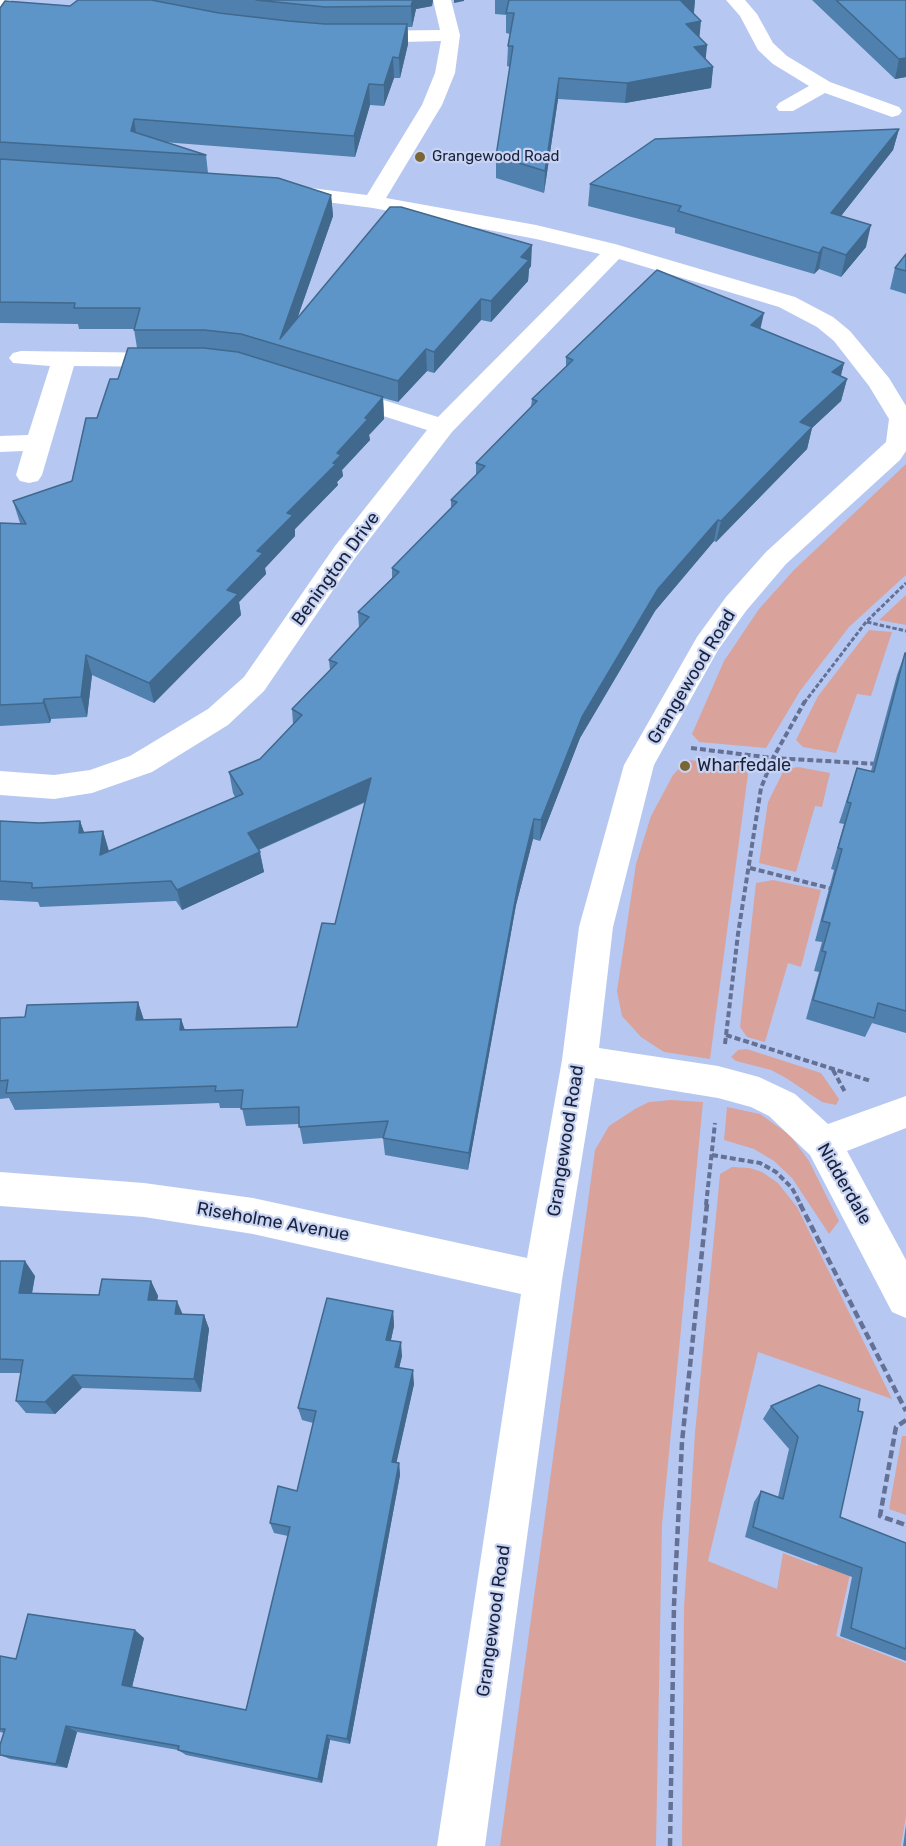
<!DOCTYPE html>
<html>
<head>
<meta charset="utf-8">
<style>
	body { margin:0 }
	canvas { display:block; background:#b6c7f2 }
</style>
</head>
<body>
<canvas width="906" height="1846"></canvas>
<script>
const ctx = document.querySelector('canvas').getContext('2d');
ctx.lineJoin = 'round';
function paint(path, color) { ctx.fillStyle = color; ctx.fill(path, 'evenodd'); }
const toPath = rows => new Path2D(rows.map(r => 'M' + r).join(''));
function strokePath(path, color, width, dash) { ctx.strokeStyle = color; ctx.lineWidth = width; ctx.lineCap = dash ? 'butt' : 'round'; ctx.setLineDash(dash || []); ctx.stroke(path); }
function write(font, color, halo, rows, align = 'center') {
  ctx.font = font + ' Rubik,sans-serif'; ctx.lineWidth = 4.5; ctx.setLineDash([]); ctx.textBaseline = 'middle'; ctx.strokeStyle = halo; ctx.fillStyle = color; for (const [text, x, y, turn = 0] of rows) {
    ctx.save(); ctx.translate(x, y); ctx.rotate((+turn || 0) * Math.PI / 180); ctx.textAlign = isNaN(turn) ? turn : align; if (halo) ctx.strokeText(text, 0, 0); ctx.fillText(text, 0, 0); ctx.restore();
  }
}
paint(toPath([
	[906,464,906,575,849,627,800,691,766,748,699,742,692,734,724,661,759,609,794,570],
	[906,595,906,625,879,620],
	[869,630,892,632,871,696,857,694,836,753,803,747,796,740,818,696],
	[687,760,741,764,748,774,710,1059,664,1052,641,1037,622,1016,617,991,636,864,651,816,673,775],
	[798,767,830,773,822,807,815,806,796,872,759,863,768,802,784,770],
	[773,880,821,890,801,967,788,963,765,1042,747,1037,740,1027,756,883],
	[747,1049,821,1073,839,1099,836,1105,822,1102,786,1078,771,1070,736,1061,731,1057,738,1050],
	[671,1100,703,1102,662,1525,656,1846,500,1846,595,1150,609,1126,635,1109,649,1102],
	[727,1107,760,1114,790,1135,809,1161,839,1221,829,1234,792,1178,774,1161,754,1149,724,1140],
	[732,1167,750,1168,762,1172,778,1183,797,1207,892,1399,758,1352,708,1561,777,1589,783,1553,817,1566,820,1553,852,1566,836,1636,906,1663,906,1816,901,1846,682,1846,684,1608,695,1433,720,1174],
	[902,1436,906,1436,906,1515,889,1509]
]), '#d9a39c');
strokePath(toPath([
	[867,622,906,631],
	[804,703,866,622,906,583]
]), '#647194', 3, [4.5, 2]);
strokePath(toPath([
	[691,748,773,758,877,764],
	[750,868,833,889],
	[726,1035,871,1081],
	[725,1044,738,934,761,788,773,758,805,701],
	[833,1070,845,1092],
	[712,1155,760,1163,776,1172,792,1188,801,1205],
	[706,1205,715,1123]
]), '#647194', 4, [6, 3]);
strokePath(toPath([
	[800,1204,906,1411],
	[906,1420,896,1427,880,1516,906,1525],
	[670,1846,674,1605,682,1442,707,1204]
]), '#647194', 4.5, [8, 4]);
paint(toPath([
	[0,0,12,0,0,8,0,0]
]), '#fff');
paint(toPath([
	[433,0,451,0,460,35,455,73,442,105,386,198,536,225,615,244,795,297,833,317,850,331,889,378,906,406,906,451,900,460,786,564,746,611,718,650,654,765,613,927,599,1048,718,1066,759,1077,795,1094,828,1124,906,1096,906,1128,847,1151,906,1260,906,1318,892,1312,810,1155,769,1116,751,1107,718,1098,595,1078,562,1280,485,1846,437,1846,521,1294,253,1234,144,1217,0,1206,0,1172,144,1183,253,1198,527,1258,562,1060,579,927,624,765,697,637,726,597,766,552,886,442,889,419,869,386,834,341,817,327,779,307,619,259,452,432,355,558,264,691,228,725,152,772,92,793,54,799,0,795,0,771,54,775,90,770,130,756,208,709,244,677,335,546,427,430,330,399,327,394,330,389,339,387,348,389,438,417,600,254,536,239,373,208,287,197,280,195,276,191,280,187,287,185,367,195,422,105,435,73,441,41,363,43,354,37,363,31,440,30,433,0],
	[726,0,745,0,757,14,773,43,787,56,830,82,899,107,902,111,899,115,892,117,825,93,793,111,779,111,776,107,779,103,809,86,773,64,758,50,740,16,726,0],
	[21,351,170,353,178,355,182,360,178,365,170,367,74,366,42,475,38,481,29,483,20,481,16,475,23,451,0,452,0,436,28,435,50,366,13,363,9,358,13,353,21,351]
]), '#fff');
paint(toPath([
	[78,0,433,0,432,6,416,9,412,27,408,27,408,44,400,78,394,78,384,106,370,105,355,157,163,142,206,155,208,173,331,195,333,216,297,319,531,266,529,269,528,281,491,322,481,320,434,373,427,371,398,402,383,398,384,419,369,435,370,440,342,470,343,476,337,482,338,485,295,529,295,536,265,568,266,574,239,602,241,615,154,703,92,675,87,717,51,719,50,723,0,726,0,523,20,523,13,501,72,481,97,418,118,379,137,348,134,329,79,329,78,324,0,323,0,8,70,6],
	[495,0,695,0,694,13,699,37,707,45,705,59,713,67,711,88,625,103,558,99,544,193,496,178,496,156,510,67,507,66,508,46,510,34,506,33,506,15,495,14],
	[812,0,906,0,906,77,895,79],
	[899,129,893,150,841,216,866,247,841,277,819,269,814,274,675,233,675,228,588,206,590,184],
	[906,254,906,294,890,289,895,268],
	[761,329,844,363,841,376,847,379,841,401,812,428,807,449,716,542,714,541,655,611,580,738,540,841,533,839,516,905,468,1170,385,1155,383,1138,303,1144,299,1124,246,1126,242,1108,220,1108,219,1103,15,1110,9,1098,0,1099,0,1018,25,1017,138,1002,144,1020,181,1019,185,1030,297,1027,335,924,366,802,259,850,264,872,182,910,176,901,40,907,38,902,0,900,0,821,39,823,80,821,84,832,103,831,109,851,235,797,233,793,229,772,260,759,293,724,292,709,330,670,329,660,359,628,358,612,392,578,392,568,451,508,451,500,476,475,476,463,531,407,532,399,566,367,566,357],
	[905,653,906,653,906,1033,872,1023,865,1037,806,1019,819,972,814,971,822,942,815,941,834,870,831,869,844,824,839,823,857,768,871,771,897,675],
	[0,1261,35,1276,32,1294,99,1295,151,1281,158,1296,157,1300,183,1314,204,1315,209,1329,201,1392,82,1388,55,1414,26,1413,16,1401,21,1373,0,1373],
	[393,1311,394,1326,391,1340,402,1356,399,1368,414,1384,396,1463,399,1463,400,1475,350,1744,330,1740,322,1783,186,1755,178,1750,77,1732,67,1768,10,1759,0,1755,0,1745,4,1733,0,1732,0,1656,16,1659,144,1638,132,1687,246,1710,288,1536,274,1533,270,1523,297,1491,313,1423,302,1420,298,1408],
	[819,1385,840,1517,906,1543,906,1661,840,1636,852,1577,745,1537,754,1502,761,1491,778,1497,789,1449,763,1419,771,1406],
	[906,1825,906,1846,903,1846]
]), '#5080ad');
paint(toPath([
	[413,0,433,0,432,6,416,9,412,27,411,6],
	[454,0,464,0,464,1,454,3],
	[690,0,695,0,693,19,681,1],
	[701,21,699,42,686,24],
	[407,24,408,44,400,78,399,58],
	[707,45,705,66,694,47],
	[393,57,394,78,384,106,384,85],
	[906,58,906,77,895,79,899,59],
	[713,67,711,88,625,103,627,83],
	[559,78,558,99,544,193,545,171],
	[369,84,370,105,355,157,354,136],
	[134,119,137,140,135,152,131,131],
	[899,129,893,150,826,235,831,213],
	[331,195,333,216,287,348,280,339],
	[871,225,866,247,841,277,846,255],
	[532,245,531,266,529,269,528,281,491,322,491,301,521,257],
	[823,247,819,269,814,274,819,253],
	[481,299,481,320,434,373,434,352],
	[764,313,759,335,751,325],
	[426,349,427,371,398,402,398,381],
	[844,363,838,385,832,372],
	[847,379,841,401,812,428,807,449,716,542,721,521,800,422],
	[383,397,384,419,369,435,370,440,342,470,343,476,337,482,338,485,295,529,295,536,265,568,266,574,239,602,241,615,154,703,149,683,227,590,287,513,333,463,337,453,365,418],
	[718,520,714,541,655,611,580,738,540,841,541,820,582,717,658,589],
	[86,655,92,675,87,717,81,697],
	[44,699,51,719,50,723,43,703],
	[371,778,373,798,251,853,248,833],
	[534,819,533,839,516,905,468,1170,469,1153,518,885],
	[80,821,87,841,79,833],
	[103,831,109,852,100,855],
	[260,852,264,872,182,910,177,890],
	[138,1002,144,1021,136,1020],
	[181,1019,187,1037,180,1030],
	[25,1261,35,1276,29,1308,19,1293],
	[151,1281,158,1296,155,1314,148,1300],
	[177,1301,183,1315,175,1314],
	[393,1311,394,1326,388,1353,386,1340],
	[204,1315,209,1329,201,1392,194,1379],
	[401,1342,402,1356,396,1381,395,1367],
	[413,1370,414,1384,394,1474,392,1462],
	[73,1375,82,1388,55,1414,45,1402],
	[399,1463,400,1475,350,1744,347,1739],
	[135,1630,144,1638,131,1691,122,1685],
	[66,1726,77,1732,67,1768,56,1764],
	[327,1735,330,1740,322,1783,318,1779]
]), '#41688d');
const building = toPath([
	[78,0,151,0,219,13,288,21,325,24,407,24,399,58,393,57,384,85,369,84,354,136,134,119,131,131,206,155,0,142,0,8,5,1,70,6,78,0],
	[256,0,413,0,411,6,325,7,256,0],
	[509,0,690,0,681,1,701,21,686,24,707,45,694,47,713,67,627,83,559,78,545,171,496,156,513,46,508,46,514,13,506,13,509,0],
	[836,0,906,0,906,58,899,59,836,0],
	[899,129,831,213,871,225,846,255,823,247,819,253,678,211,681,206,590,184,655,139,899,129],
	[0,159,278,178,331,195,280,339,390,207,401,207,532,245,521,257,529,260,491,301,481,299,434,352,426,349,398,381,241,334,204,330,134,330,140,308,74,308,75,303,0,302,0,159],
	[906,254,906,271,895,268,906,254],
	[657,270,764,313,751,325,844,363,832,372,847,379,800,422,812,427,721,521,718,520,658,589,582,717,541,820,534,819,518,885,469,1153,383,1138,388,1121,299,1127,299,1107,241,1109,243,1090,215,1091,216,1086,6,1093,8,1080,0,1081,0,1018,25,1017,27,1005,138,1002,136,1020,181,1019,180,1030,297,1027,322,923,335,924,371,778,248,833,260,852,177,890,171,881,32,888,32,883,0,881,0,821,39,823,80,821,79,833,103,831,100,855,243,794,229,772,260,759,302,715,292,709,337,663,329,660,369,617,358,612,399,572,392,568,457,502,451,500,485,466,476,463,537,401,532,399,573,360,566,357,657,270],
	[128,348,204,348,238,352,383,397,365,418,368,419,337,453,341,455,333,463,336,464,287,513,293,515,257,551,263,553,227,590,238,594,149,683,86,655,81,697,44,699,43,703,0,705,0,523,26,524,13,501,72,481,86,418,97,418,110,379,118,379,128,348],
	[905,653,906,653,906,1011,878,1003,874,1018,813,1000,826,952,822,951,830,923,822,921,842,849,838,848,851,803,847,802,857,768,874,772,905,653],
	[0,1261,25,1261,19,1293,99,1295,102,1279,151,1281,148,1300,177,1301,175,1314,204,1315,194,1379,73,1375,45,1402,16,1401,23,1360,0,1359,0,1261],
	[327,1298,393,1311,386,1340,401,1342,395,1367,413,1370,392,1462,399,1463,347,1739,327,1735,318,1779,178,1750,179,1746,66,1726,56,1764,0,1755,0,1745,5,1729,0,1729,0,1656,16,1659,28,1614,135,1630,122,1685,246,1710,290,1527,270,1523,278,1486,297,1491,316,1411,298,1408,327,1298],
	[819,1385,860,1399,858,1411,863,1412,840,1517,906,1543,906,1649,851,1628,862,1568,753,1527,761,1491,783,1499,798,1437,771,1406,819,1385]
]);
paint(building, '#5d95c9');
strokePath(building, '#41688d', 1.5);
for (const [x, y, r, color] of [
	[420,157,6,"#7a6635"],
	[685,766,6,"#7a6635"]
]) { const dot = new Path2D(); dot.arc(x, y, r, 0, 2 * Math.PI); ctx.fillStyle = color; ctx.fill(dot); strokePath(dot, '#c8d4f1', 2); }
write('15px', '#18213d', '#c8d4f1', [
	["Grangewood Road",432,157]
], 'left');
write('18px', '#18213d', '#c8d4f1', [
	["Benington Drive",336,569,-54],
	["Grangewood Road",692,677,-59],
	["Grangewood Road",566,1141,-81],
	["Nidderdale",844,1184,60],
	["Riseholme Avenue",273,1222,10],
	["Grangewood Road",494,1621,-82]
]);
write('18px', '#18213d', '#c8d4f1', [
	["Wharfedale",697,766]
], 'left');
</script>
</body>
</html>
